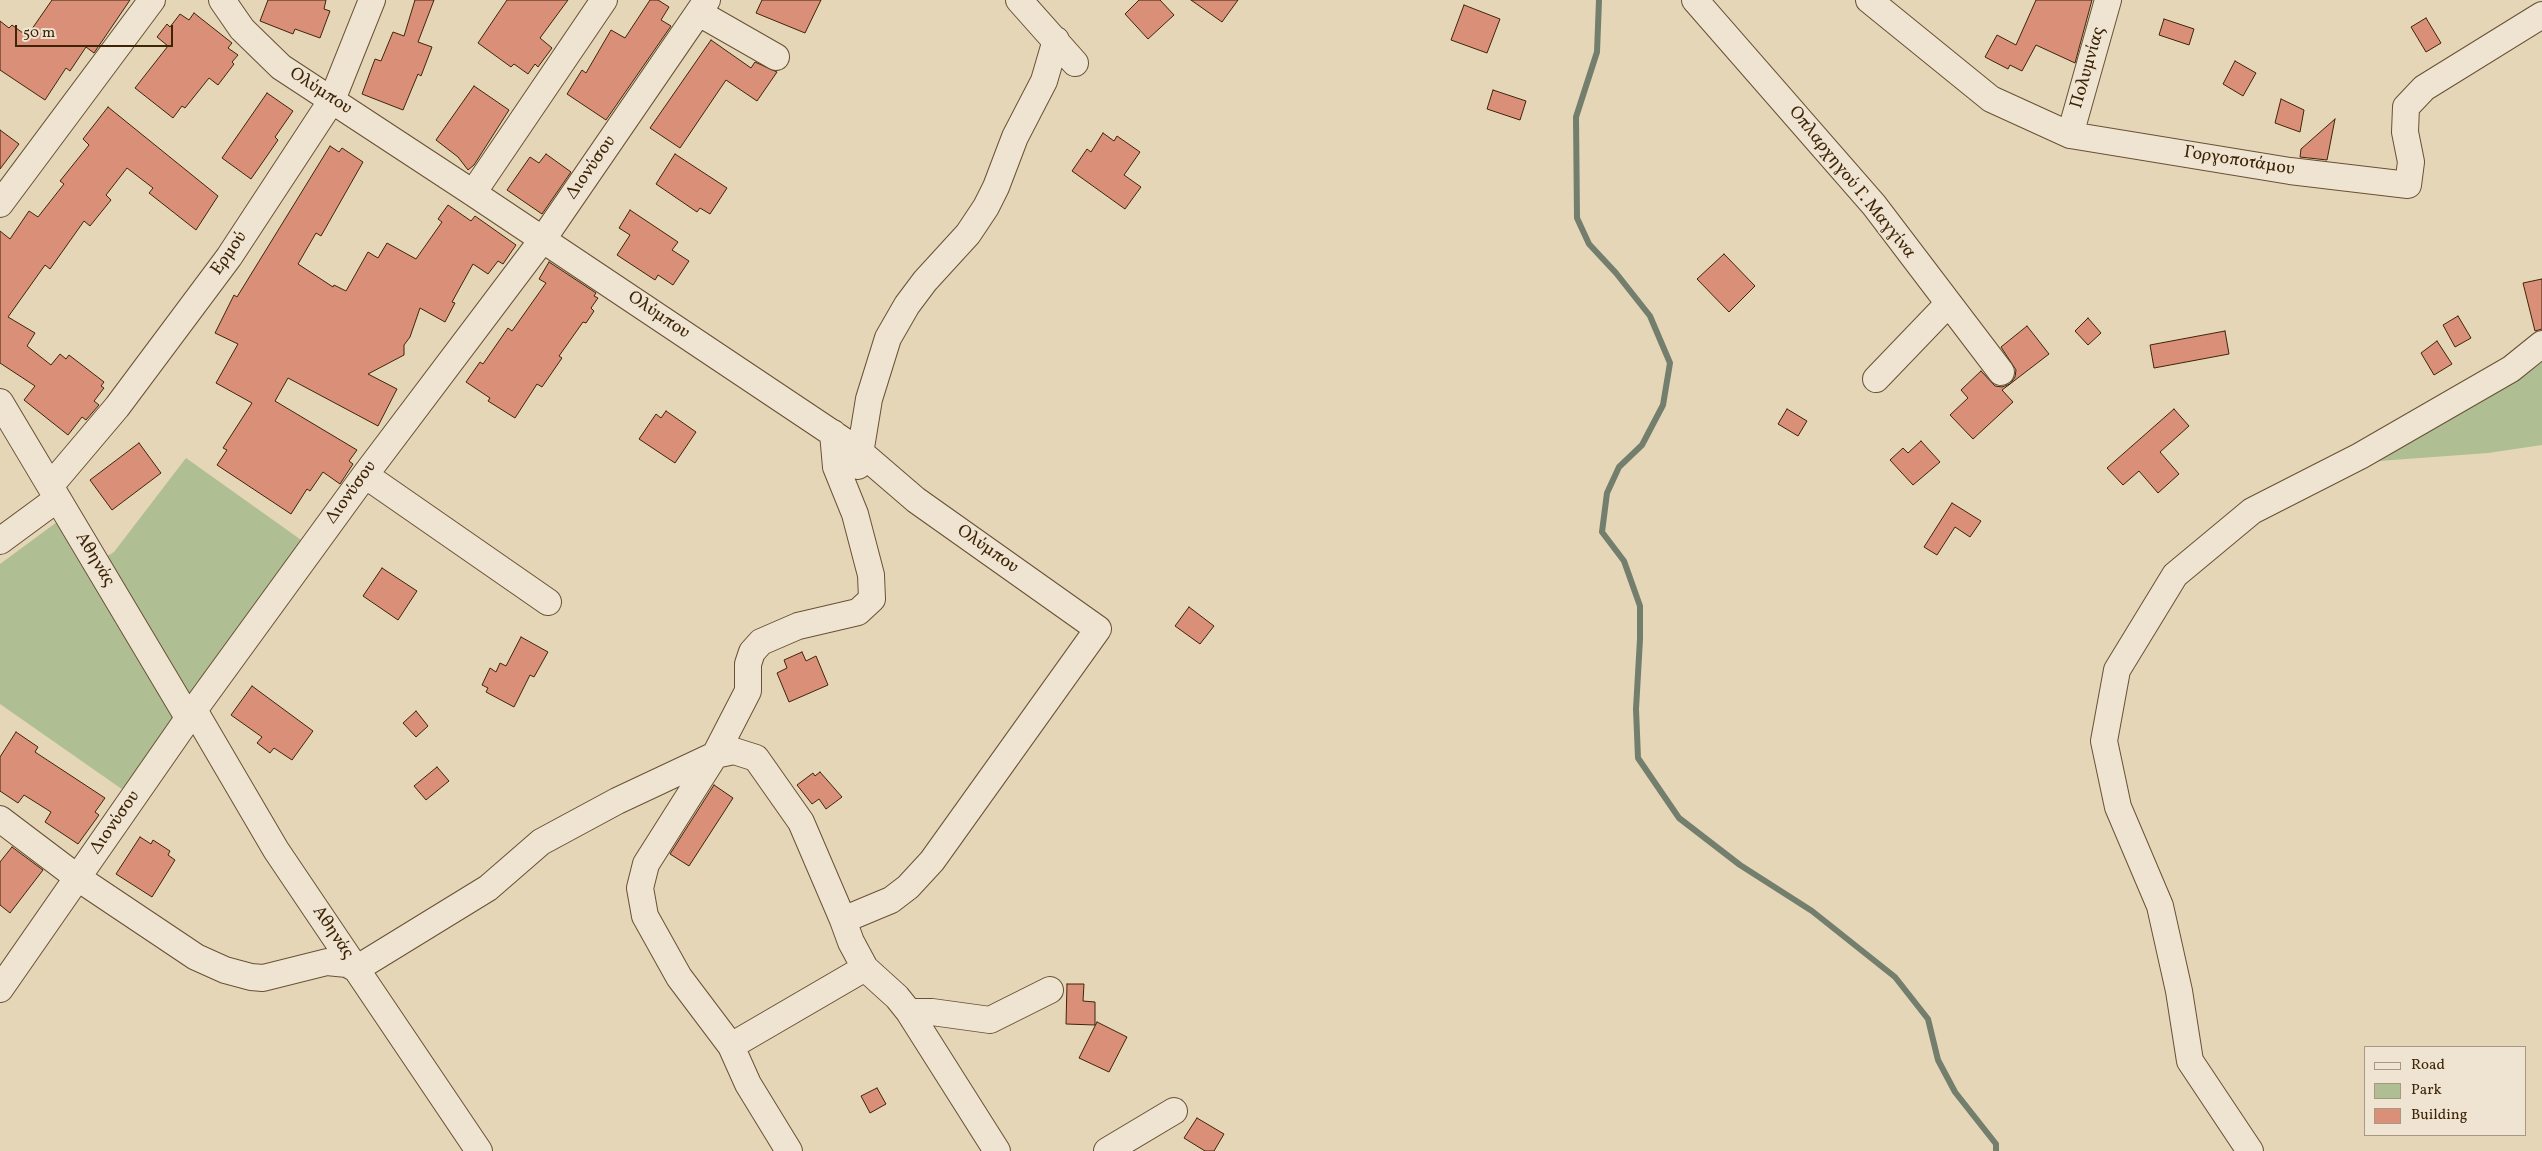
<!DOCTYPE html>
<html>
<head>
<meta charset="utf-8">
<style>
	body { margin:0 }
	#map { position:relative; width:2542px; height:1151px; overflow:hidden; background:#e5d6b8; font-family:Vollkorn,serif }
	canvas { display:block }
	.legend { position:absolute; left:2364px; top:1046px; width:162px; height:90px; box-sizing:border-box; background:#eee4d1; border:1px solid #a89881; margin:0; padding:6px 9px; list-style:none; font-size:15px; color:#3f2508 }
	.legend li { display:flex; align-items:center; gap:10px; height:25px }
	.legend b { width:25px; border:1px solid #a89881 }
	.scale { position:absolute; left:15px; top:25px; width:158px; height:22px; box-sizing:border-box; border:2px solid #3f2508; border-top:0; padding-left:6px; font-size:15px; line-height:18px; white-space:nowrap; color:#3f2508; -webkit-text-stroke:4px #eee4d1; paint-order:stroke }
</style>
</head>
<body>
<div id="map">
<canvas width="2542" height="1151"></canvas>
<ul class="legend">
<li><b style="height:6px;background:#eee4d1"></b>Road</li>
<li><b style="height:14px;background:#afbf93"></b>Park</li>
<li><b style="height:14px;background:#d98f78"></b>Building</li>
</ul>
<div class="scale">50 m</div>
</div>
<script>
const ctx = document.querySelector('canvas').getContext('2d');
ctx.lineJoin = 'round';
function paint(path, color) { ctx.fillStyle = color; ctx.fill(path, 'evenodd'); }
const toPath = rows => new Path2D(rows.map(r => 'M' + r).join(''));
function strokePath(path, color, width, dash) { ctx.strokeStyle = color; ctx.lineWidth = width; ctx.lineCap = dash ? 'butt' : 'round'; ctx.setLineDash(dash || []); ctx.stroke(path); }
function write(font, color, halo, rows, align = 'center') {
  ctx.font = font + ' Vollkorn,serif'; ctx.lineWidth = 4; ctx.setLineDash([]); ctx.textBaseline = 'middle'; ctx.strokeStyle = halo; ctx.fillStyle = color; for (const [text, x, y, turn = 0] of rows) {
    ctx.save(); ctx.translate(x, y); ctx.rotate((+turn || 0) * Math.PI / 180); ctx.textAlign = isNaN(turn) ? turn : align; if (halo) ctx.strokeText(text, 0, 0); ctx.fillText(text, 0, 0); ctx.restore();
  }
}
paint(toPath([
	[2542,360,2542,445,2488,453,2379,461],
	[186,458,304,542,126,792,0,704,0,564,61,519,91,566,114,552]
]), '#afbf93');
strokePath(toPath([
	[1599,0,1597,52,1576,117,1577,218,1589,244,1616,273,1650,316,1670,363,1663,405,1642,445,1619,467,1607,493,1602,532,1624,561,1640,606,1640,639,1636,709,1638,758,1679,818,1740,865,1812,911,1895,977,1928,1019,1938,1060,1955,1092,1996,1144,1996,1151]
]), '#737e6d', 6);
const building = toPath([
	[52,0,130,0,94,53,86,47,70,71,66,68,45,100,0,70,0,21,9,28,12,25,27,36,52,0],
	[268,0,326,0,324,9,330,11,320,38,295,29,293,34,260,21,268,0],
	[415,0,434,0,418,42,432,47,421,76,418,74,403,110,362,94,375,59,381,61,393,32,404,36,415,0],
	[507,0,568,0,540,38,552,48,538,67,535,64,528,74,514,64,511,67,478,43,507,0],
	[650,0,658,0,669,7,661,20,671,26,606,120,567,94,582,70,586,73,611,30,625,38,650,0],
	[762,0,821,0,805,33,756,13,762,0],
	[1139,0,1160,0,1174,15,1148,39,1125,14,1139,0],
	[1191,0,1238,0,1222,22,1191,0],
	[2036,0,2092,0,2075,63,2036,45,2022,71,2010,65,2008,69,1985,57,1997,35,2016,45,2036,0],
	[1464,5,1500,19,1487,53,1451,40,1464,5],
	[194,13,232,43,228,48,238,55,232,62,234,64,218,85,209,78,185,108,182,106,173,118,135,88,168,46,157,37,167,24,170,27,180,14,189,20,194,13],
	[2426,18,2441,43,2426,52,2411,27,2426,18],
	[2164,19,2194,29,2189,45,2159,35,2164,19],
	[711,40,751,68,755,62,777,72,757,101,726,80,680,148,650,128,711,40],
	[2235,61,2256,73,2243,96,2223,84,2235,61],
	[474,86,509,110,474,165,468,170,458,157,436,140,474,86],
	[1493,90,1526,101,1520,120,1487,109,1493,90],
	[267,93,293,111,275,137,278,140,251,179,222,158,267,93],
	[2281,99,2304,110,2300,132,2275,123,2281,99],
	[108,107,218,196,196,230,149,193,153,188,127,168,106,195,111,200,90,226,84,221,50,269,45,265,8,317,35,333,27,346,51,365,60,354,66,359,69,355,104,382,101,386,104,388,94,401,99,405,86,420,82,417,68,435,24,400,35,386,0,363,0,231,10,239,29,211,38,217,64,184,60,181,89,145,83,139,108,107],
	[2335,119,2327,160,2300,157,2301,149,2335,119],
	[0,130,19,144,0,169,0,130],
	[1103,133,1114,141,1117,136,1140,152,1124,175,1141,187,1125,209,1072,171,1087,149,1091,152,1103,133],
	[330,146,339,152,342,148,363,162,321,236,316,233,298,264,333,287,334,285,346,291,368,252,378,258,387,243,416,259,442,222,438,219,448,205,471,221,475,216,516,245,503,264,498,261,488,274,473,264,452,302,455,303,445,322,420,308,410,337,404,345,404,355,368,374,397,389,378,426,288,378,275,401,357,450,349,461,353,464,340,484,323,472,310,491,307,489,291,514,217,465,227,450,223,448,252,403,216,383,238,344,215,333,234,295,237,297,330,146],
	[546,154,571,172,542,214,507,190,530,157,539,163,546,154],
	[675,154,727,188,710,214,700,208,697,212,656,184,675,154],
	[630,210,678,242,672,250,689,261,673,285,658,275,655,280,617,255,630,235,619,228,630,210],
	[1724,254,1755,286,1729,312,1697,279,1724,254],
	[549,262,596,293,594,296,598,298,591,308,594,311,586,323,583,322,559,356,562,358,542,387,537,384,515,418,488,401,490,398,466,382,480,362,483,364,508,328,512,331,546,283,539,279,549,262],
	[2542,279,2542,329,2535,331,2523,283,2542,279],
	[2458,316,2471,338,2455,347,2443,325,2458,316],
	[2088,318,2101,333,2088,345,2075,331,2088,318],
	[2027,326,2049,354,2010,384,2015,377,2016,370,2001,347,2027,326],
	[2225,331,2229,354,2154,368,2150,345,2225,331],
	[2437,341,2452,364,2434,375,2421,353,2437,341],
	[1981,371,1995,386,2002,387,2010,384,2002,390,2013,402,1973,439,1950,415,1968,398,1961,390,1981,371],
	[1787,409,1807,421,1798,436,1778,424,1787,409],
	[2174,409,2189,426,2160,452,2179,474,2158,493,2139,471,2123,485,2107,468,2174,409],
	[666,411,696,432,675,463,639,439,656,414,661,418,666,411],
	[1921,441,1940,462,1913,485,1890,460,1903,448,1908,453,1921,441],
	[139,443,161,473,112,510,90,480,139,443],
	[1952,503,1981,521,1970,537,1955,527,1937,555,1924,547,1952,503],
	[382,568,417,591,398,620,363,596,382,568],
	[1189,607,1214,626,1200,644,1175,626,1189,607],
	[521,637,548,652,534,677,530,675,514,707,486,692,488,688,482,685,490,668,496,672,500,663,506,666,521,637],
	[802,652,806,661,816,656,828,685,789,702,777,673,787,668,784,660,802,652],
	[252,686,313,731,292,760,274,748,270,753,257,743,262,737,231,715,252,686],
	[416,711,428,726,416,737,403,723,416,711],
	[16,732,38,747,35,752,105,798,95,812,99,815,78,844,45,822,51,812,24,795,18,803,0,791,0,757,16,732],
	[437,767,449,781,426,800,414,786,437,767],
	[820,772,842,797,826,809,819,799,812,804,797,785,813,773,815,776,820,772],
	[714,785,733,798,689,866,670,854,714,785],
	[140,837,151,844,153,840,170,851,168,855,175,860,152,897,116,874,140,837],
	[12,847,43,870,10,913,0,905,0,862,12,847],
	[1067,984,1084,984,1083,1001,1095,1002,1095,1025,1066,1024,1067,984],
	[1097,1022,1127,1037,1109,1072,1079,1058,1097,1022],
	[877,1088,886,1104,870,1113,861,1096,877,1088],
	[1197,1118,1224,1134,1214,1151,1205,1151,1184,1138,1197,1118]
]);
paint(building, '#d98f78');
strokePath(building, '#3f2508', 1);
const minor = toPath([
	[222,0,242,29,281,67,473,193,859,451,916,500,1098,629,932,861,908,887,891,900,843,920,851,942,865,968],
	[1019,0,1075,63],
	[1695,0,1874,205,2001,372],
	[1869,0,1991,99,2070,135,2290,171,2408,185,2411,162,2405,132,2406,107,2424,88,2542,15],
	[699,13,776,57],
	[2070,135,2108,0],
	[473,193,604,0],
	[0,204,152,0],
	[1876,379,1948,304],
	[0,402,189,719],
	[858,466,869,399,888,338,907,305,925,281,968,234,986,207,996,187,1015,137,1044,81,1056,40],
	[365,475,548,602],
	[51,485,117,407,229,257,332,100,372,0],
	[0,541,57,499],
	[194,710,276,850,479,1151],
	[0,819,78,878,196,957,225,970,251,977,263,978,327,962,347,964,356,969,488,888,541,842,617,801,715,755,734,751,756,758,801,822,843,920],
	[0,989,194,710,365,475,543,239,707,0],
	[909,1012,932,1012,990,1020,1050,990],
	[731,1046,865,968,897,997,909,1012,997,1151],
	[789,1151,748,1084,731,1046,679,977,645,916,640,888,646,864,715,755,748,691,748,664,752,652,761,642,798,626,858,612,872,599,871,575,855,514,836,467,833,433],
	[1107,1151,1174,1111],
	[2250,1151,2190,1061,2179,991,2160,906,2118,807,2104,741,2117,670,2175,575,2252,511,2360,456,2511,369,2542,344]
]);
strokePath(minor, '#685134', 28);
strokePath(minor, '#eee4d1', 26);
write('18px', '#3f2508', '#eee4d1', [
	["Πολυμνίας",2089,68,-74],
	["Ολύμπου",320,92,33],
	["Γοργοποτάμου",2239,162,9],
	["Διονύσου",592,168,-55],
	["Οπλαρχηγού Γ. Μαγγίνα",1851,183,51],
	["Ερμού",230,254,-55],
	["Ολύμπου",658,316,34],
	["Διονύσου",352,493,-54],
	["Ολύμπου",987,550,35],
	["Αθηνάς",94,560,59],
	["Διονύσου",116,823,-55],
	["Αθηνάς",332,933,56]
]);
</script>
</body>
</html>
